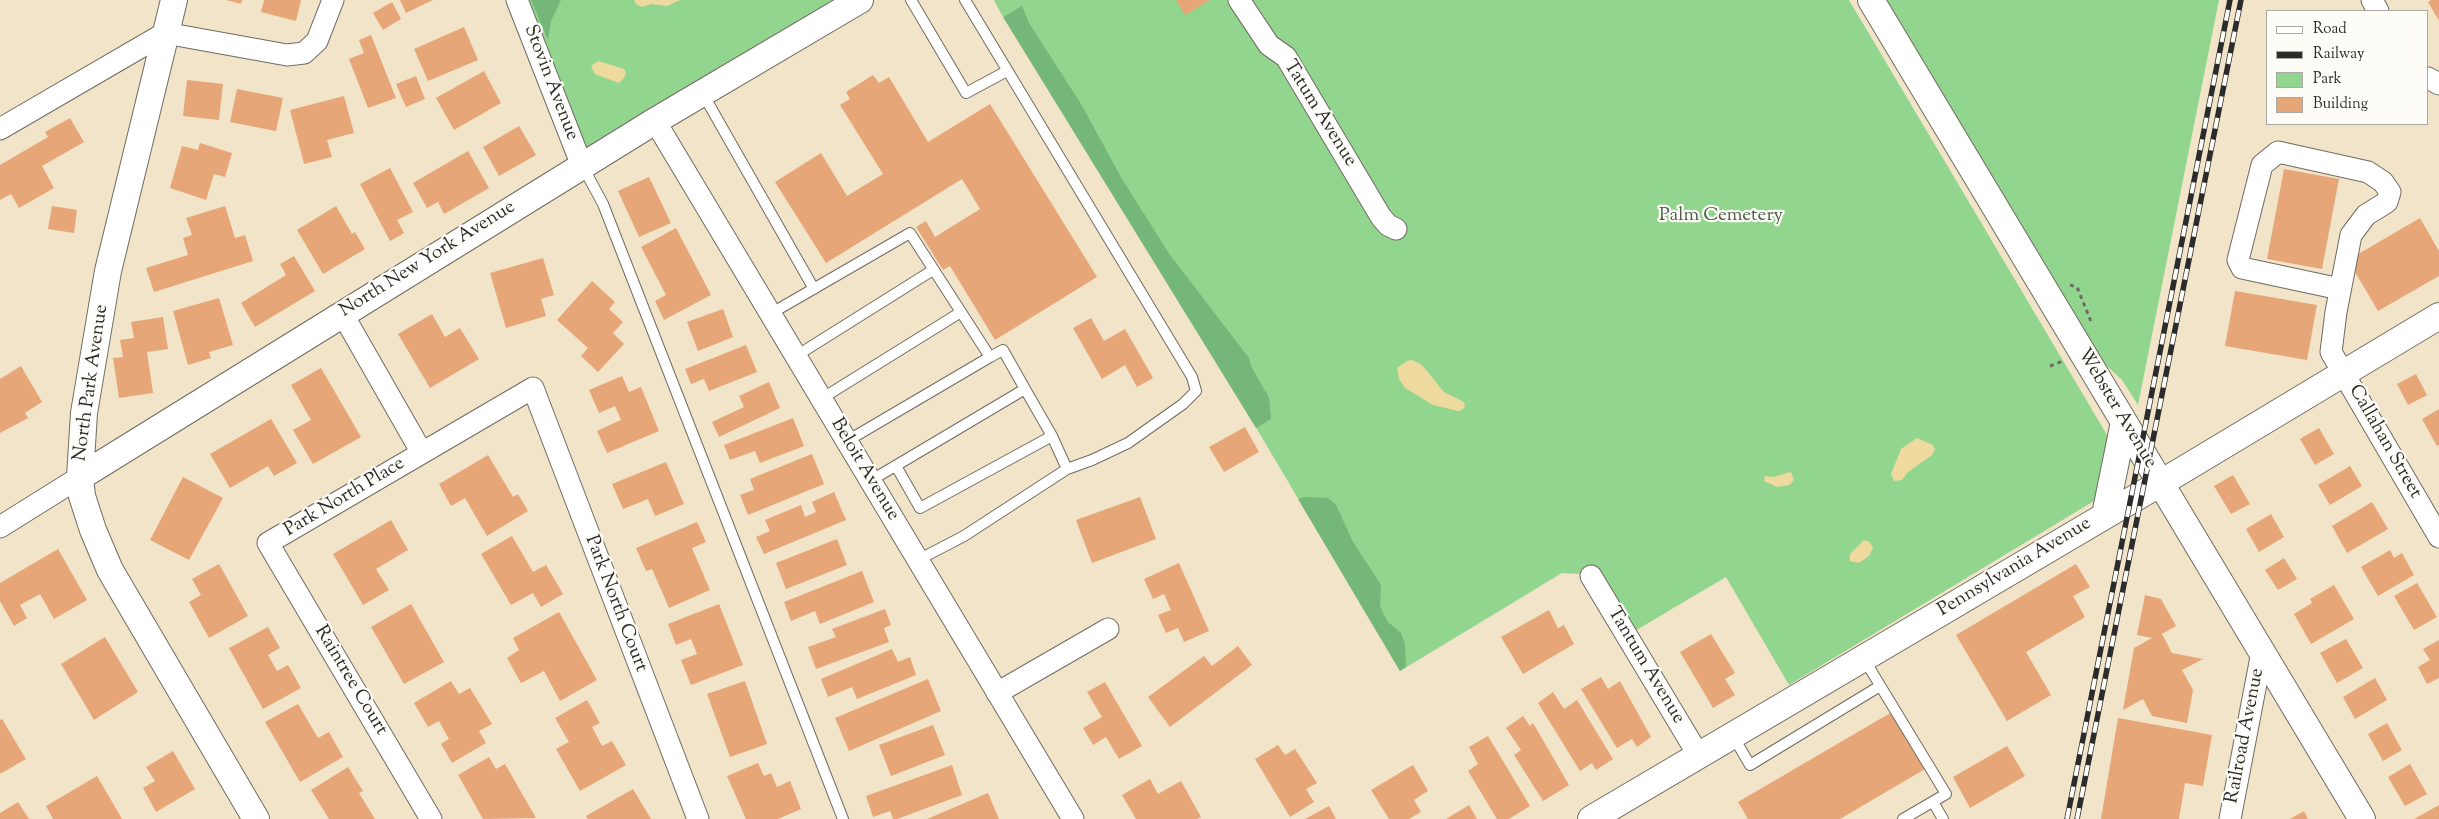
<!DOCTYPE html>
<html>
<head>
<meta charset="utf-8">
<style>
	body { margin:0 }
	#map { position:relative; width:2439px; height:819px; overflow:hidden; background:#f1e4c8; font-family:"Sorts Mill Goudy",serif }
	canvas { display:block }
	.legend { position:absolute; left:2266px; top:10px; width:162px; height:115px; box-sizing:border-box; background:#fdfcf7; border:1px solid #a9a8a5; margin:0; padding:6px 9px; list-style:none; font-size:15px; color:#2b2b2b }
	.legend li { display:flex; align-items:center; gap:10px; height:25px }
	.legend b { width:25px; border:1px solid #a9a8a5 }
</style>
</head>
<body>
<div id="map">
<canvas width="2439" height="819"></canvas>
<ul class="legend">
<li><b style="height:6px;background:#fff"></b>Road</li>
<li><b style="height:6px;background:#2b2b2b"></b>Railway</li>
<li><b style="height:14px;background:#92d58e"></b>Park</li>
<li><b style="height:14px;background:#e6a678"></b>Building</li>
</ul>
</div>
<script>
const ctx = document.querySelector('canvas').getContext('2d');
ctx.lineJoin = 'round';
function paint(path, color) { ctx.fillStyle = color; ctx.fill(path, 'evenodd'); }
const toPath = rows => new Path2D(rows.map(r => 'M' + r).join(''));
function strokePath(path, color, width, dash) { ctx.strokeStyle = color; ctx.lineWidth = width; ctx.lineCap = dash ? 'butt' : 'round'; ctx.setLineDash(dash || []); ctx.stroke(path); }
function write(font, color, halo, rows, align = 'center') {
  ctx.font = font + ' "Sorts Mill Goudy",serif'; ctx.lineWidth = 4.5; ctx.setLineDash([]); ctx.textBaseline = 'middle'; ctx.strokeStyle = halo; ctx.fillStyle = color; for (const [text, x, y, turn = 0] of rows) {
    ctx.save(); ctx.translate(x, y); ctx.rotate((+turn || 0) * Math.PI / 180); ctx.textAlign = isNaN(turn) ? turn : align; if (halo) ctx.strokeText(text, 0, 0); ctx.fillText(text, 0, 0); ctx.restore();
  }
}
paint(toPath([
	[521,0,845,0,582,154],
	[994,0,1849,0,2113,445,2104,495,1789,685,1726,577,1633,632,1582,574,1562,573,1400,671,1011,13,1003,17],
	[1883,0,2219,0,2138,405,2122,380,2095,355]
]), '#92d58e');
paint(toPath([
	[531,0,561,0,551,21,548,40],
	[1022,6,1029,23,1081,104,1122,179,1170,255,1249,358,1251,366,1269,398,1271,419,1256,428,1003,17],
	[1304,497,1328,498,1336,505,1353,542,1381,585,1380,605,1383,613,1388,622,1401,633,1405,644,1406,667,1400,671,1298,499]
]), '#75b679');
paint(toPath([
	[634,0,680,0,667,6,651,4,642,7,636,4],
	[598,61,624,69,626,73,624,78,619,83,595,74,591,66],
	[1412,360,1422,365,1444,392,1464,402,1465,406,1462,410,1458,411,1433,405,1405,388,1399,379,1397,368,1407,361],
	[1917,438,1933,445,1935,449,1932,455,1908,472,1902,480,1894,481,1891,474,1901,449],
	[1791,472,1794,480,1789,485,1777,487,1764,481,1765,476,1774,477],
	[1864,540,1870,542,1873,548,1869,556,1859,563,1850,561,1850,554]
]), '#eeda9e');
paint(toPath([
	[226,0,242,0,241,4],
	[264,0,301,0,296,21,261,12],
	[400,0,433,0,406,13],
	[1176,0,1210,0,1185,15],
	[2431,0,2439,0,2439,21,2428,2],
	[392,2,401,19,383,30,373,13],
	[464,27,478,60,428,81,414,49],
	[371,35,396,98,368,108,349,59,364,53,359,40],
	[484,71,501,103,454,130,436,98],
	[873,75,879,83,889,77,928,142,990,104,1097,277,995,340,950,266,943,270,916,227,926,221,935,237,980,209,962,179,826,263,775,182,821,153,847,196,883,174,840,105,850,99,846,92],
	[416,76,425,99,406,107,396,84],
	[187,80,223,84,219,120,183,116],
	[237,89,283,98,276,131,230,122],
	[344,96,354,133,327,140,332,157,304,164,290,110],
	[70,118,84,142,42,166,54,188,19,208,11,194,0,200,0,165,48,137,45,132],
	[519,126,536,155,499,176,483,147],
	[200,143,232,153,225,177,214,174,206,200,170,188,182,146,198,150],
	[468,151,489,188,444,214,438,202,427,208,413,183],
	[390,168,413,212,397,220,404,233,390,241,360,184],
	[2284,169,2339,179,2322,269,2267,259],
	[649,177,671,223,639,237,618,191],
	[52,206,77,210,74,233,48,229],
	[225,206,235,238,245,235,253,261,154,292,146,268,188,255,183,238,192,235,186,218],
	[336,206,352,234,355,232,365,249,323,274,297,230],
	[2420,218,2439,251,2439,276,2378,311,2348,260],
	[676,228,711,295,664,320,655,301,666,295,641,247],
	[294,256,315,291,255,327,241,303,286,275,280,264],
	[543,258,554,295,541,299,546,316,506,328,490,273],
	[592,281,615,302,609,309,623,322,613,333,624,344,598,372,581,356,588,348,557,320],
	[2235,291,2317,305,2307,360,2225,346],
	[219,298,233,345,209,352,211,358,188,365,173,311],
	[723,309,733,337,698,351,687,322],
	[432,314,445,337,460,328,479,359,430,388,398,334],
	[163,317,168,349,147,352,153,393,119,398,113,358,123,357,120,340,134,338,131,322],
	[1091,318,1104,341,1125,329,1153,378,1137,387,1125,365,1102,379,1073,328],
	[746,345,757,372,709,391,704,379,691,384,685,369],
	[21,366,42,402,25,413,28,418,0,433,0,379],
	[321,368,361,437,313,464,293,430,311,420,291,385],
	[2416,374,2427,395,2408,405,2397,384],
	[622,376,629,392,641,387,659,431,607,453,597,431,621,420,615,406,599,413,589,390],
	[769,382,780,408,719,437,712,422,744,407,739,396],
	[2439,409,2439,445,2437,446,2422,419],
	[793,418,804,446,760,463,755,451,730,460,724,445],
	[271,419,297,463,274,476,268,466,230,488,210,454],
	[1245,427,1259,452,1224,472,1209,447],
	[2319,428,2334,454,2315,465,2300,439],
	[812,454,824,484,748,515,740,495,754,490,750,479],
	[488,455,513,497,518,494,528,511,487,536,465,498,451,506,439,484],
	[666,462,684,504,655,516,648,499,623,509,612,484],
	[2350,466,2362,486,2330,505,2318,485],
	[2233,475,2250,504,2231,514,2214,486],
	[183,477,223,498,189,560,150,540],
	[834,492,846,520,764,554,756,537,770,531,765,520,801,505,805,517,816,512,812,502],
	[1140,497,1156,539,1092,563,1076,520],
	[2372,502,2388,529,2347,553,2332,526],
	[2271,514,2284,537,2259,552,2246,529],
	[391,520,408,550,376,569,389,590,363,605,333,554],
	[697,522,706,542,692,548,710,590,669,608,652,569,646,571,636,548],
	[512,536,533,572,546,565,563,594,541,607,533,593,511,605,481,554],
	[837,539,847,565,786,589,776,563],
	[58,549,87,600,54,619,40,594,20,605,27,618,14,626,0,601,0,583],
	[2390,550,2394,558,2402,553,2414,575,2378,596,2361,567],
	[2284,558,2297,579,2278,590,2265,570],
	[1179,563,1209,631,1184,642,1178,628,1166,633,1158,615,1171,610,1164,594,1153,599,1144,579],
	[219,564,248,616,209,638,189,602,201,595,192,579],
	[2076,564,2090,587,2073,596,2085,617,2026,652,2051,695,2007,721,1956,635],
	[862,571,874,602,820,624,815,611,791,621,784,602],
	[2417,583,2437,617,2414,630,2394,596],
	[2334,585,2354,619,2311,644,2294,614,2312,603,2310,599],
	[2145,595,2161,599,2176,626,2162,634,2172,653,2203,659,2182,670,2193,690,2187,723,2152,716,2143,699,2123,710,2134,648,2152,638,2137,635],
	[411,604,444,662,404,684,371,627],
	[719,604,743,665,691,685,681,660,697,654,691,639,676,645,668,624],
	[885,609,891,625,884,628,889,642,816,669,808,647,836,637,832,629],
	[1549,610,1558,628,1564,625,1574,644,1523,674,1501,637],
	[559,612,597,680,560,701,544,671,521,683,507,658,519,650,513,638],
	[268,627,280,648,268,655,277,671,288,665,301,688,263,709,229,648],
	[1711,634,1735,673,1725,679,1735,695,1713,708,1680,652],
	[105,637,138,692,94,720,61,664],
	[2346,639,2363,668,2337,683,2320,653],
	[2439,640,2439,678,2427,684,2418,667,2430,660,2423,649],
	[1238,646,1252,665,1170,727,1148,697,1204,656,1212,666],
	[892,649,898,662,910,657,916,675,857,699,852,687,828,697,821,679],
	[1601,677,1608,689,1620,681,1651,737,1637,747,1632,739,1617,748,1581,689],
	[2375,678,2387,700,2355,719,2343,697],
	[928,679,941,711,849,751,835,718],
	[451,681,459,694,470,688,492,724,479,731,486,743,452,763,441,744,449,739,439,721,428,727,414,703],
	[745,681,767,744,730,757,707,694],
	[1105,682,1142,746,1119,759,1106,737,1093,745,1083,728,1102,717,1087,692],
	[1553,692,1564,709,1577,700,1613,759,1596,770,1592,763,1580,771,1538,703],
	[587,700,600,723,592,727,602,746,612,741,626,765,580,791,556,749,569,742,555,718],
	[298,704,318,738,329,732,343,757,300,782,265,722],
	[1892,712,1925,769,1840,819,1748,819,1738,802],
	[1523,716,1530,726,1533,723,1569,785,1543,801,1514,755,1521,750,1506,728],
	[2118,718,2212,735,2203,786,2185,783,2179,819,2101,819],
	[2,719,26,759,0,774,0,720],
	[2387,723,2402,750,2383,761,2368,734],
	[933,725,945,755,891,776,879,745],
	[1488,736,1530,806,1509,819,1497,819,1468,771,1478,764,1469,747],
	[1278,745,1285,755,1295,749,1317,783,1306,789,1314,802,1290,817,1255,759],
	[2007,746,2025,776,1970,808,1953,777],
	[173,751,195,789,156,812,143,788,155,781,146,767],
	[489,757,496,769,505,764,536,818,483,819,458,775],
	[758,763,764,776,771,773,777,787,790,781,801,809,778,819,746,819,727,776],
	[2410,764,2427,794,2405,806,2388,777],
	[952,765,962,795,897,819,893,819,890,811,873,817,866,796],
	[1413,765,1428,791,1414,800,1421,812,1409,819,1389,819,1371,790],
	[348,767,363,791,359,793,375,819,329,819,311,790],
	[97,776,122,819,53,819,46,806],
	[1150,779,1158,794,1181,781,1201,817,1197,819,1136,819,1122,795],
	[633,789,651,819,588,819,586,816],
	[988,793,999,819,927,819],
	[18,802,29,819,0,819,0,813],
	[1469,805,1477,819,1446,819],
	[2439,805,2439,819,2414,819],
	[1329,806,1336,819,1305,819],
	[2304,811,2308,819,2290,819]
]), '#e6a678');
const service = toPath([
	[911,0,966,93,1007,71],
	[703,94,814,289],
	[583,167,603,204,843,819],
	[770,314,910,233,990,357,1003,350,1025,389,870,481],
	[796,356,933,270],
	[821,399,961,312],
	[1052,436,1067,469],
	[847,441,990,357],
	[896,466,920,508,1052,436,1025,389],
	[918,560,964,536,1067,469,1092,460,1128,443,1183,404,1196,391,1192,377,965,0],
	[1864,659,1946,794,1903,819],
	[1733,736,1750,765,1880,686],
	[1933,802,1943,819]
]);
const minor = toPath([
	[517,0,582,166],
	[1239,0,1269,45,1286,57,1381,217,1388,225,1396,229],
	[2372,0,2378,11],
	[2428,78,2439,84],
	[655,121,1073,819],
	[0,129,165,33,287,55,304,53,317,41,333,0],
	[2340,289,2242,268,2238,260,2262,165,2278,152,2368,172,2383,182,2390,192,2387,202,2366,215,2351,235,2336,312,2331,352,2439,537],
	[342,313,422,453],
	[0,527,80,477],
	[1591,576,1699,756],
	[997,693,1108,629],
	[431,819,268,543,533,388,698,819],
	[2230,819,2262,652]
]);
const tertiary = toPath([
	[174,0,108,271,84,413,80,477,82,496,93,530,110,570,256,819],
	[1871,0,2362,819],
	[80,477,655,121,860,0],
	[2105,515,2124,422],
	[1591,819,2181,471,2439,316]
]);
strokePath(service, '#706c62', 12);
strokePath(minor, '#706c62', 23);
strokePath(tertiary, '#706c62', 28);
strokePath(toPath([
	[2070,285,2077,287,2092,324],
	[2050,366,2063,361]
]), '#706c62', 3, [4, 4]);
strokePath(service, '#fff', 10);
strokePath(minor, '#fff', 21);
strokePath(tertiary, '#fff', 26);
const rail = toPath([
	[2067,819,2230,0],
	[2077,819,2241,0]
]);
strokePath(rail, '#2b2b2b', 5.5);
strokePath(rail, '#fdfcf7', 4, [11]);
write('19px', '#2b2b2b', '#fdfcf7', [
	["Stovin Avenue",550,83,69],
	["Tatum Avenue",1319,114,58],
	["North New York Avenue",428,260,-32],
	["North Park Avenue",92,383,-82],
	["Webster Avenue",2116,409,59],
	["Callahan Street",2384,442,60],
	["Beloit Avenue",864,470,59],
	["Park North Place",345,498,-31],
	["Pennsylvania Avenue",2015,568,-31],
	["Park North Court",615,604,69],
	["Tantum Avenue",1645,666,59],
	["Raintree Court",350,681,59],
	["Railroad Avenue",2246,736,-79]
]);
write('19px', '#4a5e49', '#fdfcf7', [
	["Palm Cemetery",1721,217]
]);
</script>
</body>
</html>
